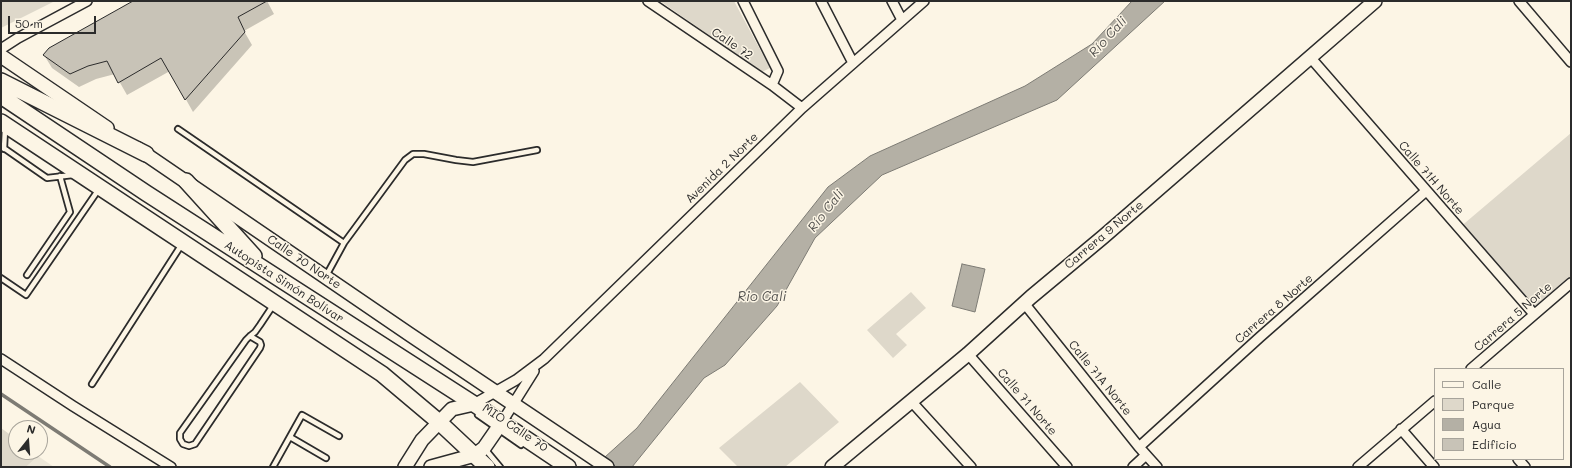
<!DOCTYPE html>
<html>
<head>
<meta charset="utf-8">
<style>
	body { margin:0 }
	#map { position:relative; width:1572px; height:468px; overflow:hidden; background:#fcf5e5; font-family:Mali,sans-serif }
	canvas { display:block }
	.frame { position:absolute; inset:0; border:2px solid #2b2b2b; pointer-events:none }
	.legend { position:absolute; left:1434px; top:368px; width:130px; height:92px; box-sizing:border-box; background:#fcf5e5; border:1px solid #a8a49b; margin:0; padding:5px 7px; list-style:none; font-size:12px; color:#2b2b2b }
	.legend li { display:flex; align-items:center; gap:8px; height:20px }
	.legend b { width:20px; border:1px solid #a8a49b }
	.north { position:absolute; left:8px; top:420px; width:40px; height:40px; box-sizing:border-box; background:#fcf5e5; border:1px solid #a8a49b; border-radius:50%; rotate:17deg; font-size:11px; font-weight:700; line-height:16px; text-align:center; color:#2b2b2b }
	.north::after { content:''; display:block; margin:auto; width:14px; height:18px; background:#2b2b2b; clip-path:polygon(50% 0,100% 100%,50% 72%,0 100%) }
	.scale { position:absolute; left:8px; top:16px; width:88px; height:18px; box-sizing:border-box; border:2px solid #2b2b2b; border-top:0; padding-left:5px; font-size:12px; line-height:14px; white-space:nowrap; color:#2b2b2b; -webkit-text-stroke:3px #fcf5e5; paint-order:stroke }
</style>
</head>
<body>
<div id="map">
<canvas width="1572" height="468"></canvas>
<div class="frame"></div>
<ul class="legend">
<li><b style="height:5px;background:#fcf5e5"></b>Calle</li>
<li><b style="height:11px;background:#ded8ca"></b>Parque</li>
<li><b style="height:11px;background:#b4b0a5"></b>Agua</li>
<li><b style="height:11px;background:#c8c3b7"></b>Edificio</li>
</ul>
<div class="north">N</div>
<div class="scale">50 m</div>
</div>
<script>
const ctx = document.querySelector('canvas').getContext('2d');
ctx.lineJoin = 'round';
function paint(path, color) { ctx.fillStyle = color; ctx.fill(path, 'evenodd'); }
const toPath = rows => new Path2D(rows.map(r => 'M' + r).join(''));
function strokePath(path, color, width, dash) { ctx.strokeStyle = color; ctx.lineWidth = width; ctx.lineCap = dash ? 'butt' : 'round'; ctx.setLineDash(dash || []); ctx.stroke(path); }
function write(font, color, halo, rows, align = 'center') {
  ctx.font = font + ' Mali,sans-serif'; ctx.lineWidth = 3; ctx.setLineDash([]); ctx.textBaseline = 'middle'; ctx.strokeStyle = halo; ctx.fillStyle = color; for (const [text, x, y, turn = 0] of rows) {
    ctx.save(); ctx.translate(x, y); ctx.rotate((+turn || 0) * Math.PI / 180); ctx.textAlign = isNaN(turn) ? turn : align; if (halo) ctx.strokeText(text, 0, 0); ctx.fillText(text, 0, 0); ctx.restore();
  }
}
paint(toPath([
	[38,456,54,467,26,467]
]), '#ece6d7');
paint(toPath([
	[1,1,55,1,1,28],
	[660,1,734,1,770,68,762,72],
	[1571,133,1571,282,1534,314,1459,228],
	[911,292,926,308,896,334,907,345,893,358,867,330],
	[800,382,839,422,785,467,738,467,719,448],
	[1,428,16,439,16,452,33,452,38,456,26,467,1,467]
]), '#ded8ca');
const water = toPath([
	[1132,1,1165,1,1057,100,882,175,815,238,777,306,725,365,704,378,632,467,594,467,637,428,828,187,870,156,1025,86,1092,44,1132,1],
	[962,264,985,269,975,312,952,306,962,264]
]);
paint(water, '#b4b0a5');
strokePath(water, '#7d7b74', 1);
paint(toPath([
	[135,1,267,1,274,14,244,31,252,45,193,112,170,71,127,95,115,74,96,79,79,87,52,68,44,55]
]), '#0003');
strokePath(toPath([
	[1,394,110,467]
]), '#7d7b74', 3.5);
const building = toPath([
	[133,1,267,1,238,17,245,32,185,100,161,58,118,83,107,61,88,66,70,74,43,55,49,48,133,1]
]);
paint(building, '#c8c3b7');
strokePath(building, '#2b2b2b', 1);
const lane = toPath([
	[178,129,344,243,326,276],
	[1,146,47,178,73,175],
	[4,149,5,129],
	[344,243,405,160,413,154,424,154,456,160,473,162,537,150],
	[27,275,70,212,60,176],
	[1,278,26,295,99,189],
	[250,336,260,342,261,345,260,348,195,444,189,446,183,444,180,439,180,433,246,340,250,336,255,332,260,325,274,304],
	[92,384,182,244],
	[478,415,521,445],
	[290,437,326,458],
	[485,449,500,467],
	[273,467,302,415,339,436]
]);
const street = toPath([
	[648,1,772,85,802,108],
	[743,1,778,71,772,85],
	[821,1,853,63],
	[892,1,902,20],
	[1519,1,1571,62],
	[1,49,18,38,87,1],
	[1310,57,1534,314],
	[1024,303,1139,447,1157,467],
	[968,354,1067,467],
	[1,359,73,406,171,467],
	[1471,369,1571,283],
	[911,401,971,467],
	[474,404,516,380,544,359,802,108,924,1],
	[502,422,534,371],
	[1401,429,1434,467],
	[1139,447,1260,337,1426,191],
	[1518,459,1525,467],
	[1133,467,1146,455],
	[1358,467,1435,401]
]);
const secondary = toPath([
	[1,56,107,128],
	[138,149,409,334,607,467],
	[405,467,422,440,452,409,474,404],
	[431,467,475,455,484,448,502,422],
	[832,467,968,354,1031,297,1103,237,1375,1]
]);
const primary = toPath([
	[1,81,146,154],
	[1,96,146,193,474,404,568,467],
	[1,122,382,374,439,422,487,467],
	[186,181,254,256]
]);
strokePath(lane, '#2b2b2b', 8);
strokePath(street, '#2b2b2b', 12);
strokePath(secondary, '#2b2b2b', 16);
strokePath(primary, '#2b2b2b', 18);
strokePath(lane, '#fcf5e5', 4.5);
strokePath(street, '#fcf5e5', 9);
strokePath(secondary, '#fcf5e5', 13);
strokePath(primary, '#fcf5e5', 15);
write('12px', '#2b2b2b', '#fcf5e5', [
	["Calle 72",732,44,34],
	["Avenida 2 Norte",722,168,-44],
	["Calle 71H Norte",1431,178,49],
	["Carrera 9 Norte",1104,235,-40],
	["Calle 70 Norte",304,262,34],
	["Autopista Simón Bolívar",284,282,33],
	["Carrera 8 Norte",1274,309,-41],
	["Carrera 5 Norte",1513,317,-41],
	["Calle 71A Norte",1100,378,51],
	["Calle 71 Norte",1027,402,49],
	["MIO Calle 70",515,428,34]
]);
write('italic 13px', '#545350', '#fcf5e5', [
	["Río Cali",1108,37,-48],
	["Río Cali",826,211,-52],
	["Rio Cali",762,297]
]);
</script>
</body>
</html>
